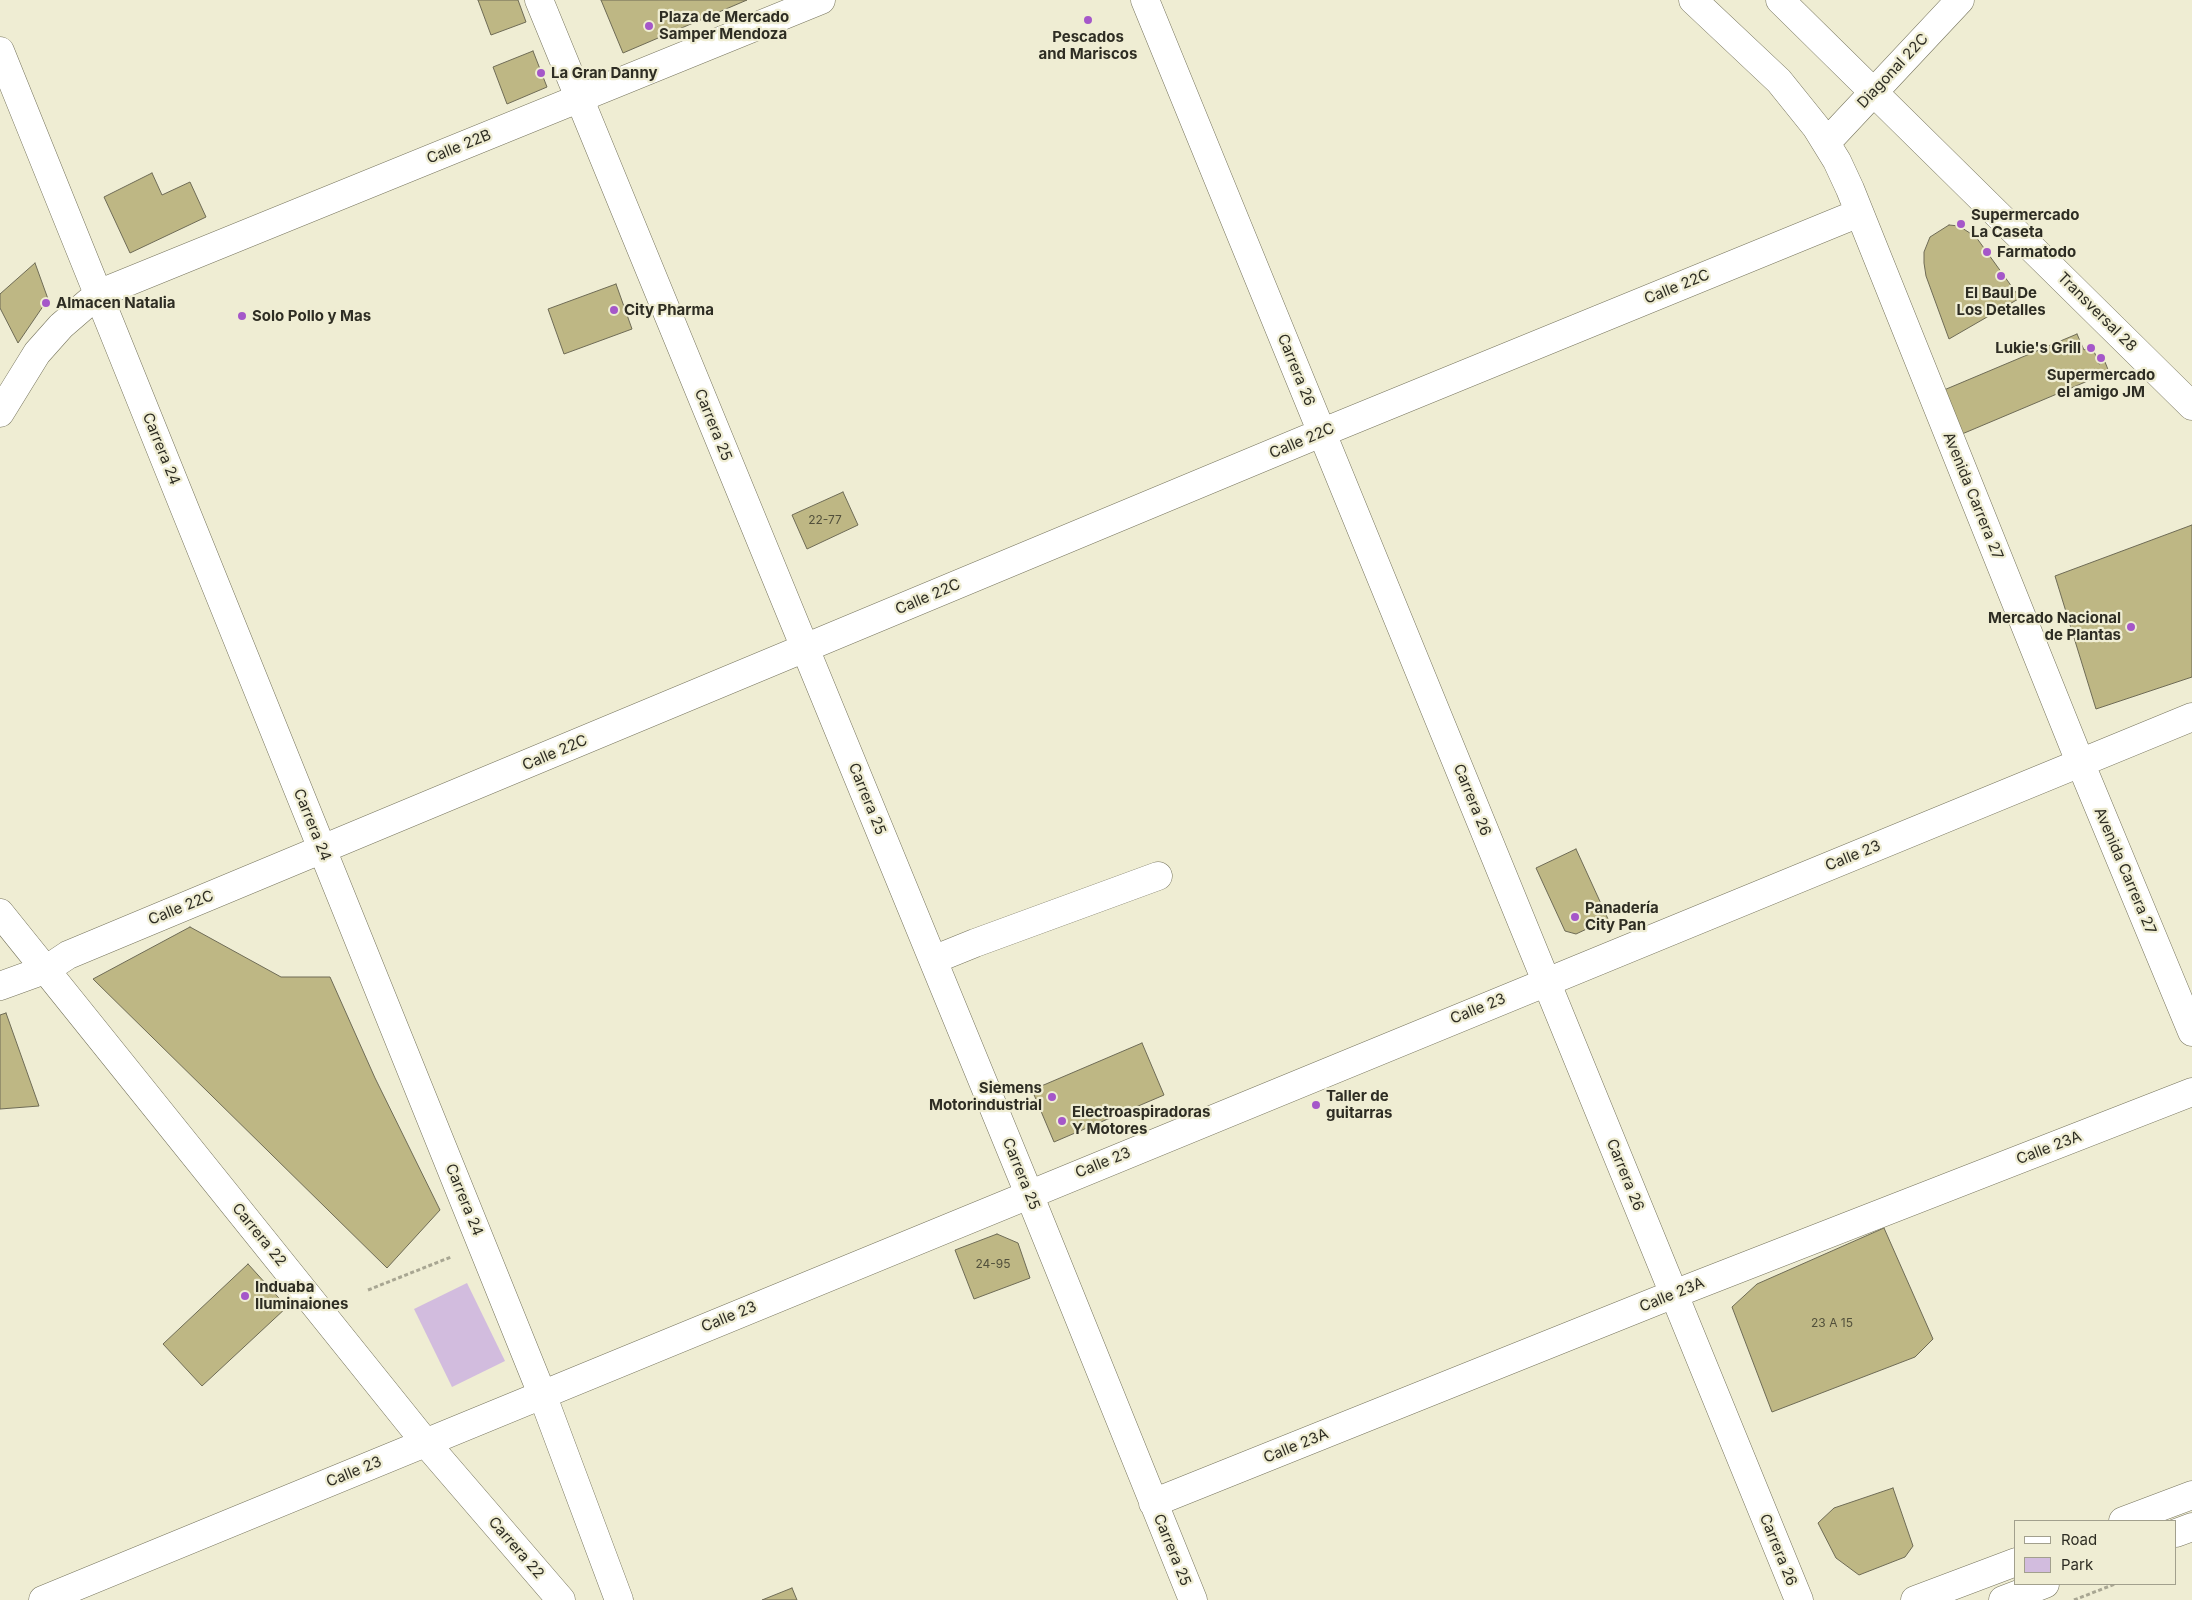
<!DOCTYPE html>
<html>
<head>
<meta charset="utf-8">
<style>
	body { margin:0 }
	#map { position:relative; width:2192px; height:1600px; overflow:hidden; background:#efedd3; font-family:Inter,sans-serif }
	canvas { display:block }
	.legend { position:absolute; left:2014px; top:1520px; width:162px; height:65px; box-sizing:border-box; background:#efedd3; border:1px solid #a2a08d; margin:0; padding:6px 9px; list-style:none; font-size:15px; color:#2e2d23 }
	.legend li { display:flex; align-items:center; gap:10px; height:25px }
	.legend b { width:25px; border:1px solid #a2a08d }
</style>
</head>
<body>
<div id="map">
<canvas width="2192" height="1600"></canvas>
<ul class="legend">
<li><b style="height:6px;background:#fff"></b>Road</li>
<li><b style="height:14px;background:#d2bcde"></b>Park</li>
</ul>
</div>
<script>
const ctx = document.querySelector('canvas').getContext('2d');
ctx.lineJoin = 'round';
function paint(path, color) { ctx.fillStyle = color; ctx.fill(path, 'evenodd'); }
const toPath = rows => new Path2D(rows.map(r => 'M' + r).join(''));
function strokePath(path, color, width, dash) { ctx.strokeStyle = color; ctx.lineWidth = width; ctx.lineCap = dash ? 'butt' : 'round'; ctx.setLineDash(dash || []); ctx.stroke(path); }
function write(font, color, halo, rows, align = 'center') {
  ctx.font = font + ' Inter,sans-serif'; ctx.lineWidth = 4.5; ctx.setLineDash([]); ctx.textBaseline = 'middle'; ctx.strokeStyle = halo; ctx.fillStyle = color; for (const [text, x, y, turn = 0] of rows) {
    ctx.save(); ctx.translate(x, y); ctx.rotate((+turn || 0) * Math.PI / 180); ctx.textAlign = isNaN(turn) ? turn : align; if (halo) ctx.strokeText(text, 0, 0); ctx.fillText(text, 0, 0); ctx.restore();
  }
}
paint(toPath([
	[467,1283,505,1361,452,1387,414,1309]
]), '#d2bcde');
const building = toPath([
	[478,0,518,0,526,22,491,35,478,0],
	[601,0,747,0,623,53,601,0],
	[533,51,547,87,507,104,493,67,533,51],
	[152,173,162,195,190,182,206,217,130,253,104,197,152,173],
	[1949,225,1959,226,1976,237,2020,298,1949,339,1926,276,1924,263,1924,252,1930,237,1949,225],
	[35,263,48,299,18,343,0,308,0,294,35,263],
	[616,284,632,329,564,354,548,309,616,284],
	[2077,334,2084,350,2092,346,2099,364,2105,362,2109,372,1962,434,1944,390,2077,334],
	[843,492,858,525,807,549,792,515,843,492],
	[2192,525,2192,677,2096,709,2055,576,2192,525],
	[1576,849,1608,919,1576,934,1565,931,1536,868,1576,849],
	[190,927,281,977,330,977,375,1078,440,1210,387,1268,93,979,190,927],
	[6,1013,39,1106,0,1109,0,1015,6,1013],
	[1142,1043,1164,1095,1054,1142,1032,1090,1142,1043],
	[1884,1228,1933,1339,1915,1357,1772,1412,1732,1307,1757,1284,1884,1228],
	[997,1234,1018,1243,1030,1278,974,1299,955,1250,997,1234],
	[248,1264,287,1307,202,1386,163,1344,248,1264],
	[1893,1488,1913,1546,1905,1557,1859,1575,1836,1558,1818,1523,1834,1508,1893,1488],
	[792,1588,797,1600,762,1600,792,1588]
]);
paint(building, '#beb784');
strokePath(building, '#6e6b55', 1);
const minor = toPath([
	[539,0,1029,1194,1193,1600],
	[1145,0,1799,1600],
	[1693,0,1779,81,1816,127,1837,161,1850,189,2080,762,2192,1032],
	[1780,0,2192,406],
	[0,51,542,1394,619,1600],
	[1827,142,1960,0],
	[0,413,37,353,61,326,98,294,821,0],
	[0,913,425,1442,561,1600],
	[933,960,975,943,1158,876],
	[0,986,47,969,68,955,1321,433,1859,213],
	[1153,1503,1674,1294,2192,1092],
	[2123,1521,2192,1495],
	[2176,1533,2192,1527],
	[43,1600,2192,717],
	[1915,1600,2016,1562],
	[2003,1600,2045,1584]
]);
strokePath(minor, '#75735c', 29);
strokePath(toPath([
	[368,1290,451,1257],
	[2074,1600,2115,1584]
]), '#a8a692', 3, [4, 2.5]);
strokePath(minor, '#fff', 28);
for (const [x, y, r, color] of [
	[1088,20,5,"#a557c9"],
	[649,26,5,"#a557c9"],
	[541,73,5,"#a557c9"],
	[1961,224,5,"#a557c9"],
	[1987,252,5,"#a557c9"],
	[2001,276,5,"#a557c9"],
	[46,303,5,"#a557c9"],
	[614,310,5,"#a557c9"],
	[242,316,5,"#a557c9"],
	[2091,348,5,"#a557c9"],
	[2101,358,5,"#a557c9"],
	[2131,627,5,"#a557c9"],
	[1575,917,5,"#a557c9"],
	[1052,1097,5,"#a557c9"],
	[1316,1105,5,"#a557c9"],
	[1062,1121,5,"#a557c9"],
	[245,1296,5,"#a557c9"]
]) { const dot = new Path2D(); dot.arc(x, y, r, 0, 2 * Math.PI); ctx.fillStyle = color; ctx.fill(dot); strokePath(dot, '#efedd3', 2); }
write('12px', '#52503b', null, [
	["22-77",825,520],
	["24-95",993,1264],
	["23 A 15",1832,1323]
]);
write('bold 15px', '#2e2d23', '#efedd3', [
	["Plaza de Mercado",659,17],
	["Samper Mendoza",659,34],
	["Pescados",1088,37,"center"],
	["and Mariscos",1088,54,"center"],
	["La Gran Danny",551,73],
	["Supermercado",1971,215],
	["La Caseta",1971,232],
	["Farmatodo",1997,252],
	["El Baul De",2001,293,"center"],
	["Los Detalles",2001,310,"center"],
	["Almacen Natalia",56,303],
	["City Pharma",624,310],
	["Solo Pollo y Mas",252,316],
	["Lukie's Grill",2081,348,"right"],
	["Supermercado",2101,375,"center"],
	["el amigo JM",2101,392,"center"],
	["Mercado Nacional",2121,618,"right"],
	["de Plantas",2121,635,"right"],
	["Panadería",1585,908],
	["City Pan",1585,925],
	["Siemens",1042,1088,"right"],
	["Motorindustrial",1042,1105,"right"],
	["Taller de",1326,1096],
	["guitarras",1326,1113],
	["Electroaspiradoras",1072,1112],
	["Y Motores",1072,1129],
	["Induaba",255,1287],
	["Iluminaiones",255,1304]
], 'left');
write('15px', '#2e2d23', '#efedd3', [
	["Diagonal 22C",1893,71,-47],
	["Calle 22B",459,147,-22],
	["Calle 22C",1677,287,-22],
	["Transversal 28",2097,312,45],
	["Carrera 26",1296,370,68],
	["Carrera 25",713,425,68],
	["Calle 22C",1302,441,-23],
	["Carrera 24",161,449,68],
	["Avenida Carrera 27",1973,496,68],
	["Calle 22C",928,597,-23],
	["Calle 22C",555,753,-23],
	["Carrera 25",867,799,68],
	["Carrera 26",1472,800,68],
	["Carrera 24",312,825,68],
	["Calle 23",1853,856,-22],
	["Avenida Carrera 27",2125,871,67],
	["Calle 22C",181,908,-22],
	["Calle 23",1478,1009,-22],
	["Calle 23A",2049,1148,-21],
	["Calle 23",1103,1163,-22],
	["Carrera 25",1021,1174,68],
	["Carrera 26",1625,1175,68],
	["Carrera 24",464,1200,68],
	["Carrera 22",259,1235,51],
	["Calle 23A",1672,1295,-22],
	["Calle 23",729,1317,-22],
	["Calle 23A",1296,1446,-22],
	["Calle 23",354,1472,-22],
	["Carrera 22",516,1548,49],
	["Carrera 25",1172,1550,68],
	["Carrera 26",1778,1550,68]
]);
</script>
</body>
</html>
